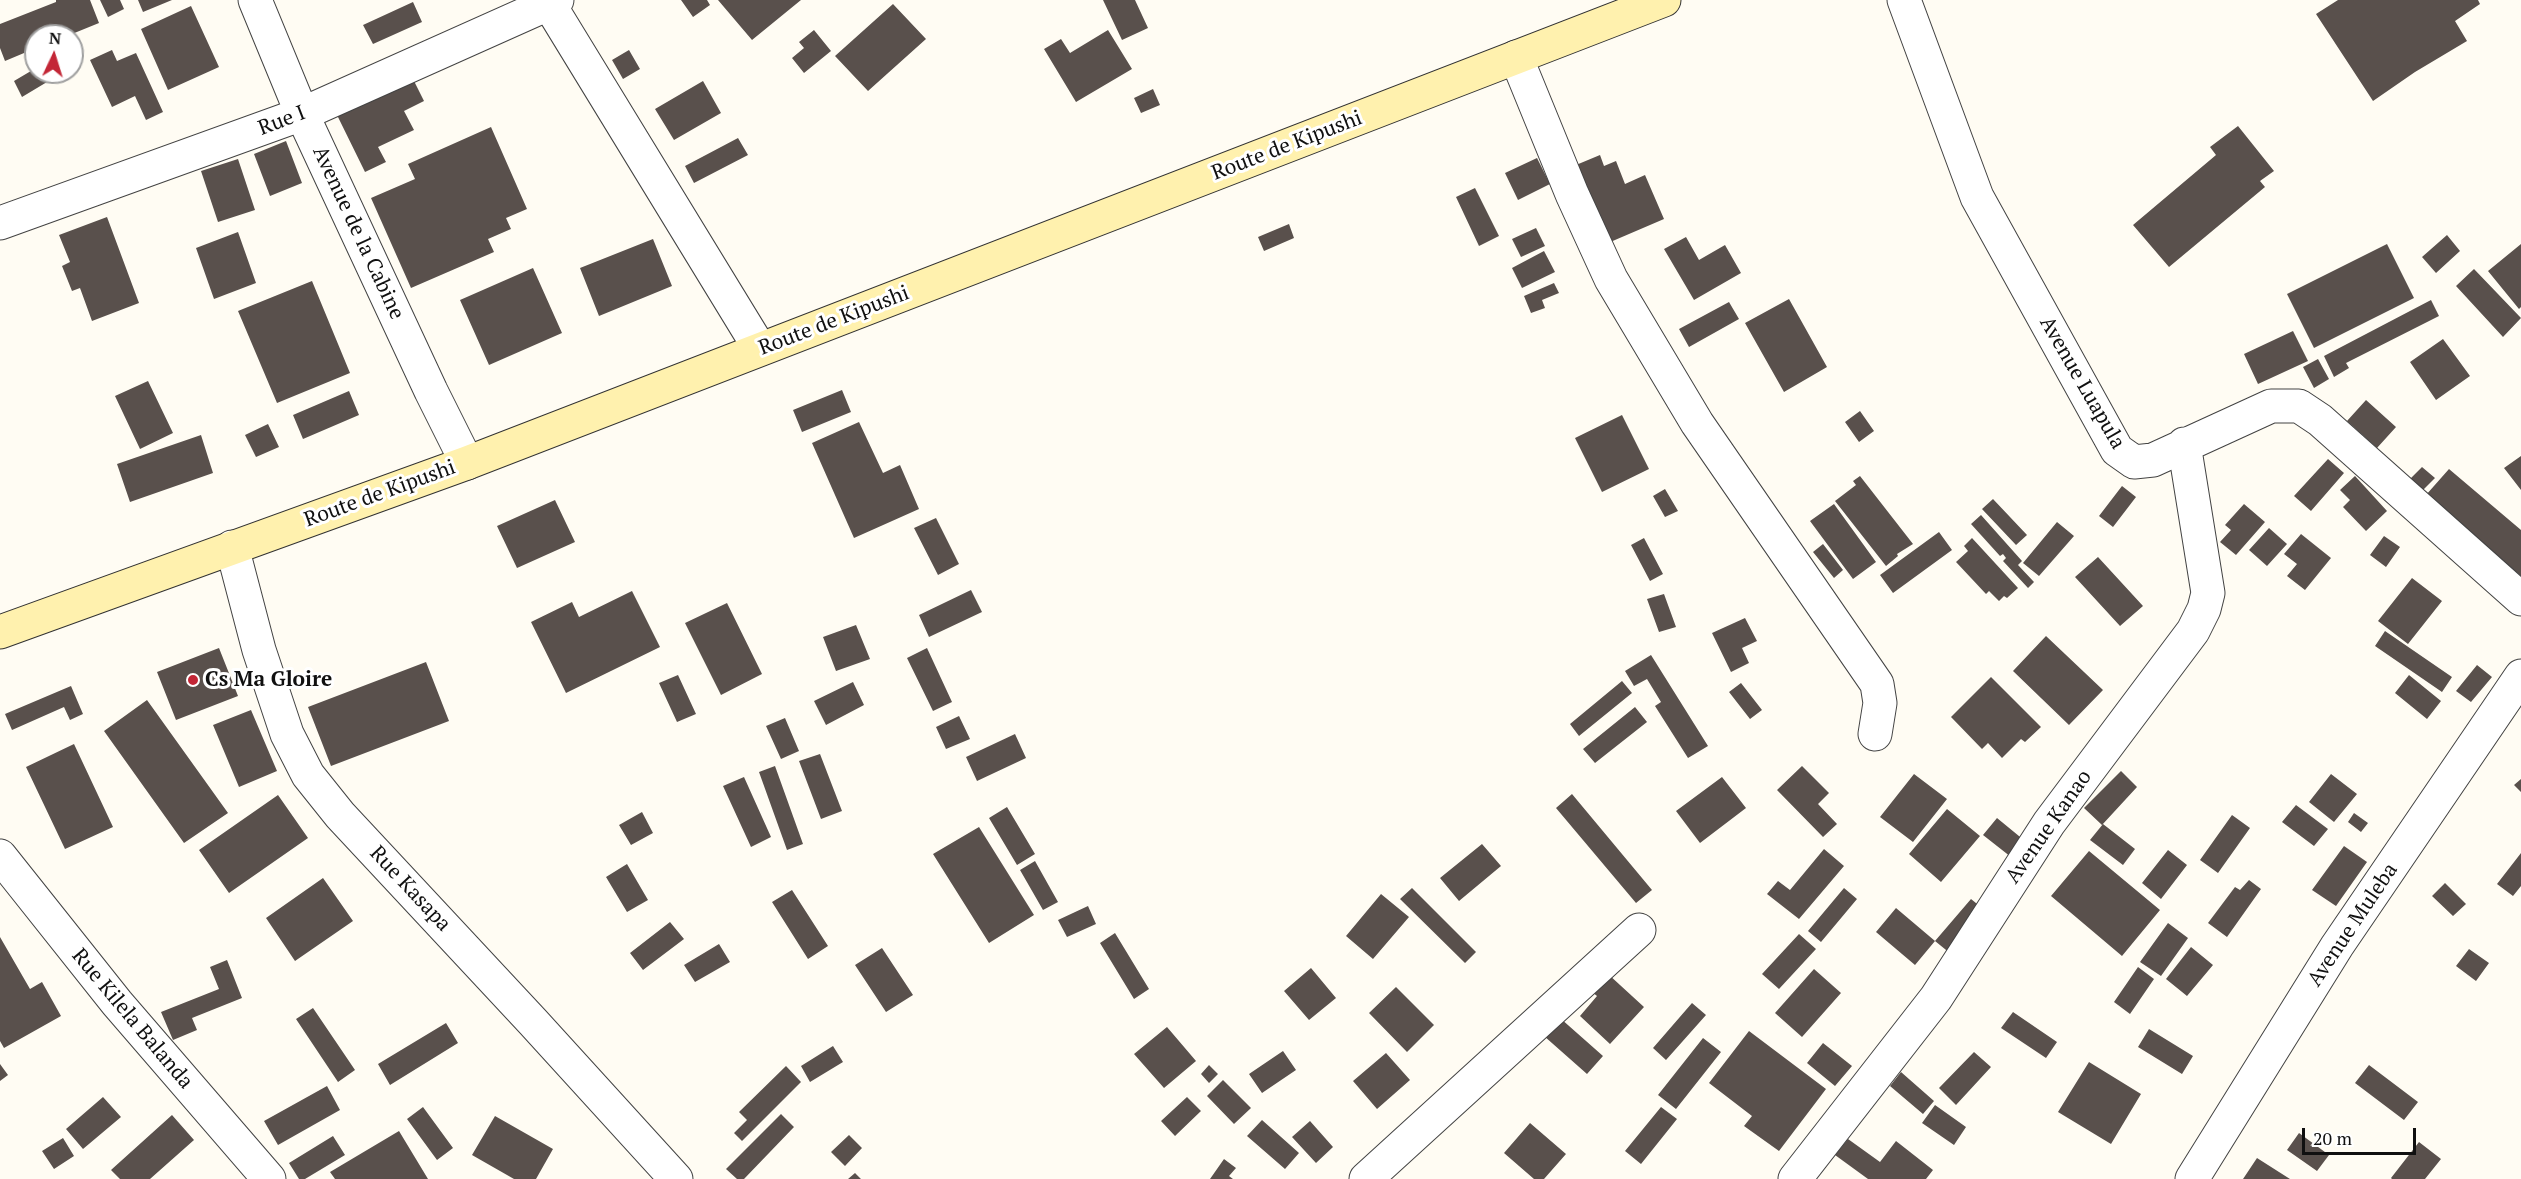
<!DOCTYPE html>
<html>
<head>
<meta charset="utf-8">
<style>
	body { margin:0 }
	#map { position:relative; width:2521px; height:1179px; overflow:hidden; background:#fffcf3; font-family:"PT Serif",serif }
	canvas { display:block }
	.north { position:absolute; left:24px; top:24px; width:60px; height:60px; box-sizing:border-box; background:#fff; border:2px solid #9f9f9f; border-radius:50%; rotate:4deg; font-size:16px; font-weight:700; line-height:24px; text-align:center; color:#101010 }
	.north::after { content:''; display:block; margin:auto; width:21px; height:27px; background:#c32636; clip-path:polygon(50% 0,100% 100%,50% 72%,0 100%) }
	.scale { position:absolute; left:2302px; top:1128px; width:114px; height:27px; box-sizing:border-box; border:3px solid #101010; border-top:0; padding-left:8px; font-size:18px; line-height:21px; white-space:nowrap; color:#101010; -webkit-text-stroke:4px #fff; paint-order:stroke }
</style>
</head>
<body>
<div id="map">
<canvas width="2521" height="1179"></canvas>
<div class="north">N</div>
<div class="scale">20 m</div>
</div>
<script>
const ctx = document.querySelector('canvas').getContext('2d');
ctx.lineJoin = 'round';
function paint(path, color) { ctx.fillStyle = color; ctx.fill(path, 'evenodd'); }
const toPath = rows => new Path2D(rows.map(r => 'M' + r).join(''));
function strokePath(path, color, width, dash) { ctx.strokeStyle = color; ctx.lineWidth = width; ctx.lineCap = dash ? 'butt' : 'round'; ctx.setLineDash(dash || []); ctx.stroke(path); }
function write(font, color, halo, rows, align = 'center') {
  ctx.font = font + ' "PT Serif",serif'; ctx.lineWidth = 6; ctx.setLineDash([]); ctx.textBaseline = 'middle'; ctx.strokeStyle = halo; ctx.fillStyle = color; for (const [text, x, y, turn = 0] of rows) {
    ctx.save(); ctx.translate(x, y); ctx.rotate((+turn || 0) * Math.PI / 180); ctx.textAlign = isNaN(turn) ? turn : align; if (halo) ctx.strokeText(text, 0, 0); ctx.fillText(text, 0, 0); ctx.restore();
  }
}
paint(toPath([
	[56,0,90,0,99,23,67,36,36,36,36,48,5,61,0,48,0,24,56,2],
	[100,0,120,0,124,9,108,17],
	[138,0,172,0,143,12],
	[681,0,707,0,710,5,693,17],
	[718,0,801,0,752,40],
	[1103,0,1135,0,1148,28,1122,40],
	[2338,0,2478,0,2480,4,2455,21,2467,41,2415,72,2373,101,2316,14],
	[413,2,422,22,373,44,363,25],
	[893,4,926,39,868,91,835,56],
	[191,6,219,67,168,90,141,29],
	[814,30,831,51,804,73,792,58,804,48,799,42],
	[1108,30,1132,69,1076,102,1044,49,1061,39,1070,53],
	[112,50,117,61,136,53,163,112,146,120,135,96,112,107,90,60],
	[629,50,640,69,623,79,612,60],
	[36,68,36,72,48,72,52,79,22,97,14,81],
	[412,77,424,101,404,111,414,130,378,147,386,162,365,172,337,115],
	[703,81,721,113,674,140,655,109],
	[1153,89,1160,105,1141,113,1134,98],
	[2238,126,2274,171,2260,181,2265,187,2169,267,2133,225,2216,155,2210,147],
	[491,127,527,209,506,218,511,229,488,239,494,252,411,288,371,198,415,179,408,164],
	[738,138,748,155,694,183,685,166],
	[286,141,302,183,270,196,254,154],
	[1600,155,1604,166,1616,161,1625,184,1645,175,1664,219,1608,243,1576,165],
	[1537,158,1550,184,1518,200,1505,173],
	[238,159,255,210,218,222,201,171],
	[1475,188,1499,236,1479,246,1456,197],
	[107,217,139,303,92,321,80,288,72,291,62,266,70,262,59,235],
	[1289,224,1294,238,1264,251,1258,237],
	[1536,228,1545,246,1521,257,1512,239],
	[238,232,256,283,214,299,196,248],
	[2447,235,2460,251,2436,273,2422,257],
	[1686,237,1699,260,1725,245,1741,273,1694,300,1664,249],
	[653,239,672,286,599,316,580,268],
	[2387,244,2414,298,2314,348,2287,294],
	[2521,244,2521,307,2519,309,2488,271],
	[1544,251,1555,272,1522,288,1512,268],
	[533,268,562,333,489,365,460,300],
	[2474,269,2521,318,2503,337,2456,286],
	[312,281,350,373,277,403,238,311],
	[1554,283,1559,293,1542,300,1545,308,1531,313,1524,296],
	[1789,299,1827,367,1784,392,1745,323],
	[2431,300,2439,316,2346,363,2349,368,2334,377,2324,356],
	[1729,302,1739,319,1689,347,1679,329],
	[2293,331,2308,361,2258,384,2244,354],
	[2443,339,2470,376,2436,400,2410,362],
	[2318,359,2329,379,2314,388,2303,367],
	[148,381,173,433,140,449,115,396],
	[842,390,851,412,802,432,793,410],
	[349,391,359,415,303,439,293,415],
	[2366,400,2396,427,2377,448,2347,421],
	[1860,411,1874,431,1859,442,1845,422],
	[1622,415,1649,469,1602,492,1575,438],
	[859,422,883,473,900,465,919,509,854,538,812,443],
	[268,424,279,447,256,457,245,435],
	[201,435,213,473,130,502,117,464],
	[2521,456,2521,490,2504,468],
	[2328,459,2344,473,2311,511,2294,496],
	[2422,467,2435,478,2419,494,2407,482],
	[2449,469,2521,530,2521,576,2426,495],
	[1860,476,1913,544,1897,554,1898,556,1886,566,1835,501,1856,485,1853,481],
	[2355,476,2387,511,2366,531,2343,507,2350,500,2340,490],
	[2122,486,2136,497,2113,527,2099,516],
	[1665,489,1678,511,1665,517,1653,496],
	[1993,499,2027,535,2016,545,1982,509],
	[555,500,575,542,517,568,497,526],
	[1834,504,1876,562,1853,579,1810,521],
	[2244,504,2265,522,2236,555,2220,542,2231,530,2225,525],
	[1981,515,2022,561,2018,565,2034,582,2028,588,2003,561,2006,558,2003,554,2000,556,1971,524],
	[936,518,959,564,938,575,914,528],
	[2057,522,2074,536,2039,576,2023,563],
	[2269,528,2287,544,2267,566,2249,550],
	[1939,532,1952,550,1893,593,1880,575],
	[2301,534,2331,558,2305,590,2287,576,2297,564,2284,554],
	[2384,536,2400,547,2386,567,2370,555],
	[1644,538,1663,574,1650,581,1631,545],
	[1972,538,2018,588,2007,598,2004,596,1999,601,1989,591,1986,594,1956,562,1968,551,1964,546],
	[1823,544,1843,570,1834,578,1813,552],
	[2098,557,2143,606,2120,626,2075,577],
	[2412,578,2442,601,2408,644,2378,621],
	[971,590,982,612,929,637,919,615],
	[632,591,660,647,566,693,531,622,572,602,579,617],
	[1664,594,1676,627,1659,632,1647,599],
	[727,603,762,674,721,695,685,623],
	[1745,618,1757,641,1742,648,1749,663,1731,672,1712,633],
	[856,625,870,659,836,671,823,637],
	[2385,631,2452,677,2442,692,2375,646],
	[2046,636,2103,690,2069,725,2013,671],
	[219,648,238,696,176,720,157,672],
	[927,648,952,702,933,711,907,658],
	[1651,655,1708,746,1688,758,1655,706,1661,702,1647,679,1634,686,1625,671],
	[426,662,449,721,331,766,308,707],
	[2477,665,2492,677,2471,702,2456,691],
	[678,675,696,714,677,722,659,683],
	[2409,675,2441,701,2427,719,2395,693],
	[1991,677,2041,727,2025,742,2021,739,2002,758,1988,743,1982,749,1951,717],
	[1622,681,1632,693,1579,736,1570,724],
	[853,682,864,705,826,725,814,701],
	[1741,683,1762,710,1750,719,1729,692],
	[71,686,83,714,70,720,64,707,12,730,5,714],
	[147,700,228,813,184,843,104,731],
	[1635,707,1647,722,1595,763,1583,749],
	[251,710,277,771,239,787,213,725],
	[959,716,970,739,946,749,936,727],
	[785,718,799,751,781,759,766,726],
	[1015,734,1026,758,977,781,966,757],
	[74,744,113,827,65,849,26,767],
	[820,754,842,811,821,819,799,761],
	[775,766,803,844,787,850,759,772],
	[1802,766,1829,793,1818,804,1837,824,1823,837,1777,790],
	[2121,771,2137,787,2102,825,2084,808],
	[1914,774,1947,799,1913,842,1880,817],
	[2331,774,2357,794,2334,822,2309,802],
	[744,777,771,837,751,847,723,786],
	[1722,777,1746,808,1700,843,1676,811],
	[2521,779,2521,792,2514,785],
	[1572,794,1652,890,1636,903,1556,808],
	[278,795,308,838,229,893,199,850],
	[2296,805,2328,829,2314,846,2282,822],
	[1007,807,1035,854,1017,865,989,818],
	[1947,809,1980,836,1941,882,1909,854],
	[642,812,653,833,631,845,619,825],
	[2354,813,2368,823,2361,832,2348,822],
	[2232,815,2250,828,2218,873,2200,860],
	[1997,818,2025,841,2011,857,1983,835],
	[2103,824,2135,849,2123,865,2090,840],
	[979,827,1034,915,989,943,933,854],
	[1482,844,1501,866,1459,901,1440,878],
	[2344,846,2367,862,2336,906,2312,890],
	[1824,849,1844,866,1799,919,1767,894,1778,881,1790,890],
	[2168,850,2187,865,2161,899,2142,883],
	[2089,851,2160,910,2122,956,2051,896],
	[2521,853,2521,886,2513,896,2497,884],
	[1035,861,1058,902,1043,910,1020,870],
	[627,864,648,900,627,912,606,877],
	[323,878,353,921,295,961,266,918],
	[2249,880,2261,889,2227,937,2208,923,2235,887,2240,890],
	[2445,883,2466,904,2453,916,2432,896],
	[1412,888,1476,952,1465,963,1400,899],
	[1844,888,1857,899,1821,942,1808,931],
	[792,890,828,946,808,959,772,902],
	[1381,894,1409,917,1373,959,1346,936],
	[1971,899,1987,912,1951,954,1935,941,1915,965,1876,932,1896,908,1935,941],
	[1088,906,1096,924,1067,937,1058,920],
	[670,922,684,939,643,970,630,953],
	[2168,923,2188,938,2161,976,2140,962],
	[1115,933,1149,989,1134,999,1100,943],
	[1799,934,1816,949,1779,989,1762,974],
	[0,937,30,989,42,982,61,1016,4,1048,0,1041],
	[719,944,730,962,695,982,684,965],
	[2191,947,2213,965,2187,996,2166,979],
	[882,948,913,995,886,1012,855,965],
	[2469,949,2489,963,2476,981,2456,966],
	[227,960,242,998,192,1018,197,1030,173,1040,161,1012,219,989,210,967],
	[2138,967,2154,979,2130,1014,2114,1002],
	[1311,968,1336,998,1309,1020,1284,991],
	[1814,969,1841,993,1802,1037,1775,1013],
	[1608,974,1644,1007,1610,1044,1580,1016,1597,996,1592,992],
	[1396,987,1434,1025,1407,1052,1369,1013],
	[1692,1003,1706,1015,1666,1060,1653,1048],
	[313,1008,355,1070,338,1082,296,1019],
	[2013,1012,2057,1042,2046,1058,2001,1028],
	[1560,1018,1603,1056,1587,1074,1544,1036],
	[446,1023,458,1043,390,1085,378,1064],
	[1167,1027,1196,1061,1164,1088,1134,1054],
	[2149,1029,2193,1056,2182,1074,2138,1047],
	[1749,1031,1826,1089,1779,1151,1744,1126,1752,1116,1709,1083],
	[1703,1038,1721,1052,1676,1109,1658,1095],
	[1823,1043,1852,1066,1835,1086,1807,1063],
	[833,1046,843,1062,810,1082,801,1066],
	[1283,1051,1296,1070,1262,1093,1249,1074],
	[1974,1052,1991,1067,1956,1105,1939,1088],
	[1386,1053,1410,1080,1377,1109,1353,1081],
	[2089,1062,2141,1094,2111,1144,2058,1112],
	[0,1064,8,1075,0,1081],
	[1209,1065,1218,1074,1209,1083,1201,1074],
	[2369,1065,2418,1102,2404,1120,2355,1083],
	[786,1066,801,1082,742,1141,734,1133,747,1120,739,1112],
	[1901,1072,1934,1101,1923,1114,1890,1086],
	[1223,1080,1251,1108,1234,1124,1207,1096],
	[327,1086,340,1110,278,1145,264,1121],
	[103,1097,121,1117,83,1149,66,1129],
	[1187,1097,1201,1111,1175,1136,1161,1121],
	[1935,1105,1966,1127,1954,1145,1922,1123],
	[423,1107,453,1148,437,1160,407,1119],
	[1661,1107,1677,1119,1641,1164,1625,1151],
	[781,1114,794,1127,744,1179,737,1179,726,1169],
	[172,1115,194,1140,150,1179,120,1179,111,1170],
	[495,1116,553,1149,536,1179,514,1179,472,1155],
	[1262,1120,1299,1153,1285,1169,1247,1136],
	[1310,1121,1333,1147,1316,1163,1292,1137],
	[1530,1123,1566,1154,1544,1179,1534,1179,1504,1153],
	[399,1131,428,1179,335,1179,330,1172],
	[2299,1133,2329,1155,2317,1171,2287,1150],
	[849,1135,862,1148,845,1166,831,1152],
	[333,1136,345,1155,305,1179,299,1179,289,1163],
	[63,1138,74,1156,54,1169,42,1151],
	[1848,1139,1880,1162,1896,1141,1933,1170,1926,1179,1868,1179,1835,1155],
	[2419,1142,2441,1159,2425,1179,2392,1179,2391,1178],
	[2257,1158,2290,1179,2243,1179],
	[1224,1159,1236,1168,1229,1176,1233,1179,1210,1179],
	[855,1173,861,1179,848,1179]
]), '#59504c');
const street = toPath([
	[255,0,302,114,431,391,467,463],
	[1904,0,1977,197,2117,450,2134,462,2153,460,2271,406,2299,406,2320,420,2521,599],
	[549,4,760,349],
	[1516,57,1572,194,1611,279,1697,423,1877,684,1880,703,1875,734],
	[0,223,302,114,557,0],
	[232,547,259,650,287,734,308,775,340,815,533,1022,676,1179],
	[0,856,117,1003,269,1179],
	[1366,1179,1639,930],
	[1795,1179,1936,998,2049,823,2193,631,2204,609,2208,593,2184,444],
	[2192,1179,2337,946,2521,676]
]);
const secondary = toPath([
	[0,632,467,463,1664,0]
]);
strokePath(street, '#434343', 35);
strokePath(secondary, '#323232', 35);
strokePath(street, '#fff', 33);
strokePath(secondary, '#fff1ae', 33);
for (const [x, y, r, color] of [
	[193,680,6,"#c32636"]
]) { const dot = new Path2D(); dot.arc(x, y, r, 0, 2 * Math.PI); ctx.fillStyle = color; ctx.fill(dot); strokePath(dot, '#fff', 2); }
write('21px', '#101010', '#fff', [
	["Rue I",282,121,-21],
	["Route de Kipushi",1287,146,-21],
	["Avenue de la Cabine",358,233,65],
	["Route de Kipushi",834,321,-21],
	["Avenue Luapula",2082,383,60],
	["Route de Kipushi",380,494,-20],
	["Avenue Kanao",2049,827,-55],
	["Rue Kasapa",410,889,47],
	["Avenue Muleba",2353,925,-56],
	["Rue Kilela Balanda",132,1019,50]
]);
write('bold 21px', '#101010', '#fff', [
	["Cs Ma Gloire",205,680]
], 'left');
</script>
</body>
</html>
